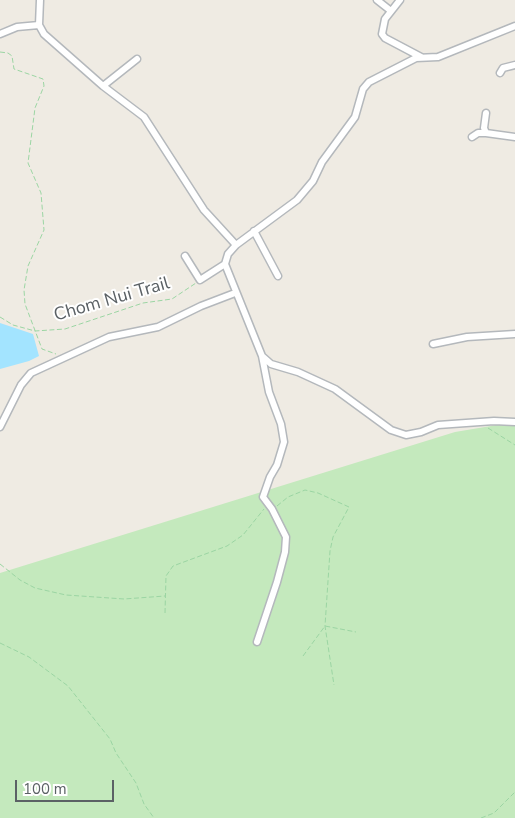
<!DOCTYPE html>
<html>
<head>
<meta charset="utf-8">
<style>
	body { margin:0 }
	#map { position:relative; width:515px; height:818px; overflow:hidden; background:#efebe3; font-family:"Nunito Sans",sans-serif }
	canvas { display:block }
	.scale { position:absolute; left:15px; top:780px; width:99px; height:22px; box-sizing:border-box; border:2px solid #5b6165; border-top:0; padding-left:6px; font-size:15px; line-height:18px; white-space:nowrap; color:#5b6165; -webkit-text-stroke:4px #fff; paint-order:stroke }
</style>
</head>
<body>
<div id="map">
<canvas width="515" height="818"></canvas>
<div class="scale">100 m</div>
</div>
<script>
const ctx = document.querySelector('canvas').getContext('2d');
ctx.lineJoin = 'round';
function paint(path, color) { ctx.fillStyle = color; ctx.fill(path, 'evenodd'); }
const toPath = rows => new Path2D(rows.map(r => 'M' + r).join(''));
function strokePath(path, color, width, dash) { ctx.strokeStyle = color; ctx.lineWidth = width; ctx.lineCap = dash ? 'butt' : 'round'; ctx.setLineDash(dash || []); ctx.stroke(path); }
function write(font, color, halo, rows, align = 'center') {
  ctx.font = font + ' "Nunito Sans",sans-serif'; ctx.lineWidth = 4; ctx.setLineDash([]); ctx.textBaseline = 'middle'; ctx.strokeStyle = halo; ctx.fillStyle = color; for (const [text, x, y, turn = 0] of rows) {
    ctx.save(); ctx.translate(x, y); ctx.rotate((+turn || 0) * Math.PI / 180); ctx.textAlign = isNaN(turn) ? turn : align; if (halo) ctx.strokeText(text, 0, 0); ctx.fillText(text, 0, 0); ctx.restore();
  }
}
paint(toPath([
	[515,422,515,818,0,818,0,573,455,432]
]), '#c4e9bd');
paint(toPath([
	[0,323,33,334,39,356,29,361,0,369]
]), '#a3e4ff');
const street = toPath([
	[40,0,39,25,44,34,103,86,144,117,204,210,236,245],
	[377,0,391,11],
	[400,0,385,19,382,34,385,38,421,57],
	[515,26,438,57,416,58,369,82,363,89,355,117,322,162,313,181,297,200,236,245,228,254,225,264,262,356,271,364,298,372,335,389,391,430,406,435,421,432,438,425,494,421,515,422],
	[0,34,17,27,39,25],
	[500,73,503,68,515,65],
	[103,86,137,59],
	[486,113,484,128,486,133],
	[472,137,478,133,486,133,515,137],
	[254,231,278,276],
	[185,256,200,280,225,264],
	[433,344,467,337,515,334],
	[0,427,21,385,31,373,109,337,158,327,201,306,235,293],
	[257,642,277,582,285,552,286,537,272,509,263,497,270,477,277,465,284,442,281,424,269,392,262,356]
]);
strokePath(street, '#b4b8bc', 9);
strokePath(toPath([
	[0,52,8,53,12,56,14,69,43,79,44,86,35,108,28,163,41,193,44,230,28,266,24,290,25,304,42,349,56,354],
	[0,317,13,325,35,331,65,329,143,303,172,299,196,283],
	[488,428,515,445],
	[277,506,288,497,305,490,318,493,349,507,333,537,330,551,325,626,334,685],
	[0,564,20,580,35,588,66,595,124,599,165,596],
	[165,613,166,576,173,566,227,546,243,535,264,509],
	[0,643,29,657,68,686,110,739,116,753,136,783,144,804,154,818],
	[303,656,325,626,356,632],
	[481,818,494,813,515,792]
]), '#9bd5a3', 1, [5, 2.5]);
strokePath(street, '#fff', 6);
write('18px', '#5b6165', '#fff', [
	["Chom Nui Trail",112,300,-16]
]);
</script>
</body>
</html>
